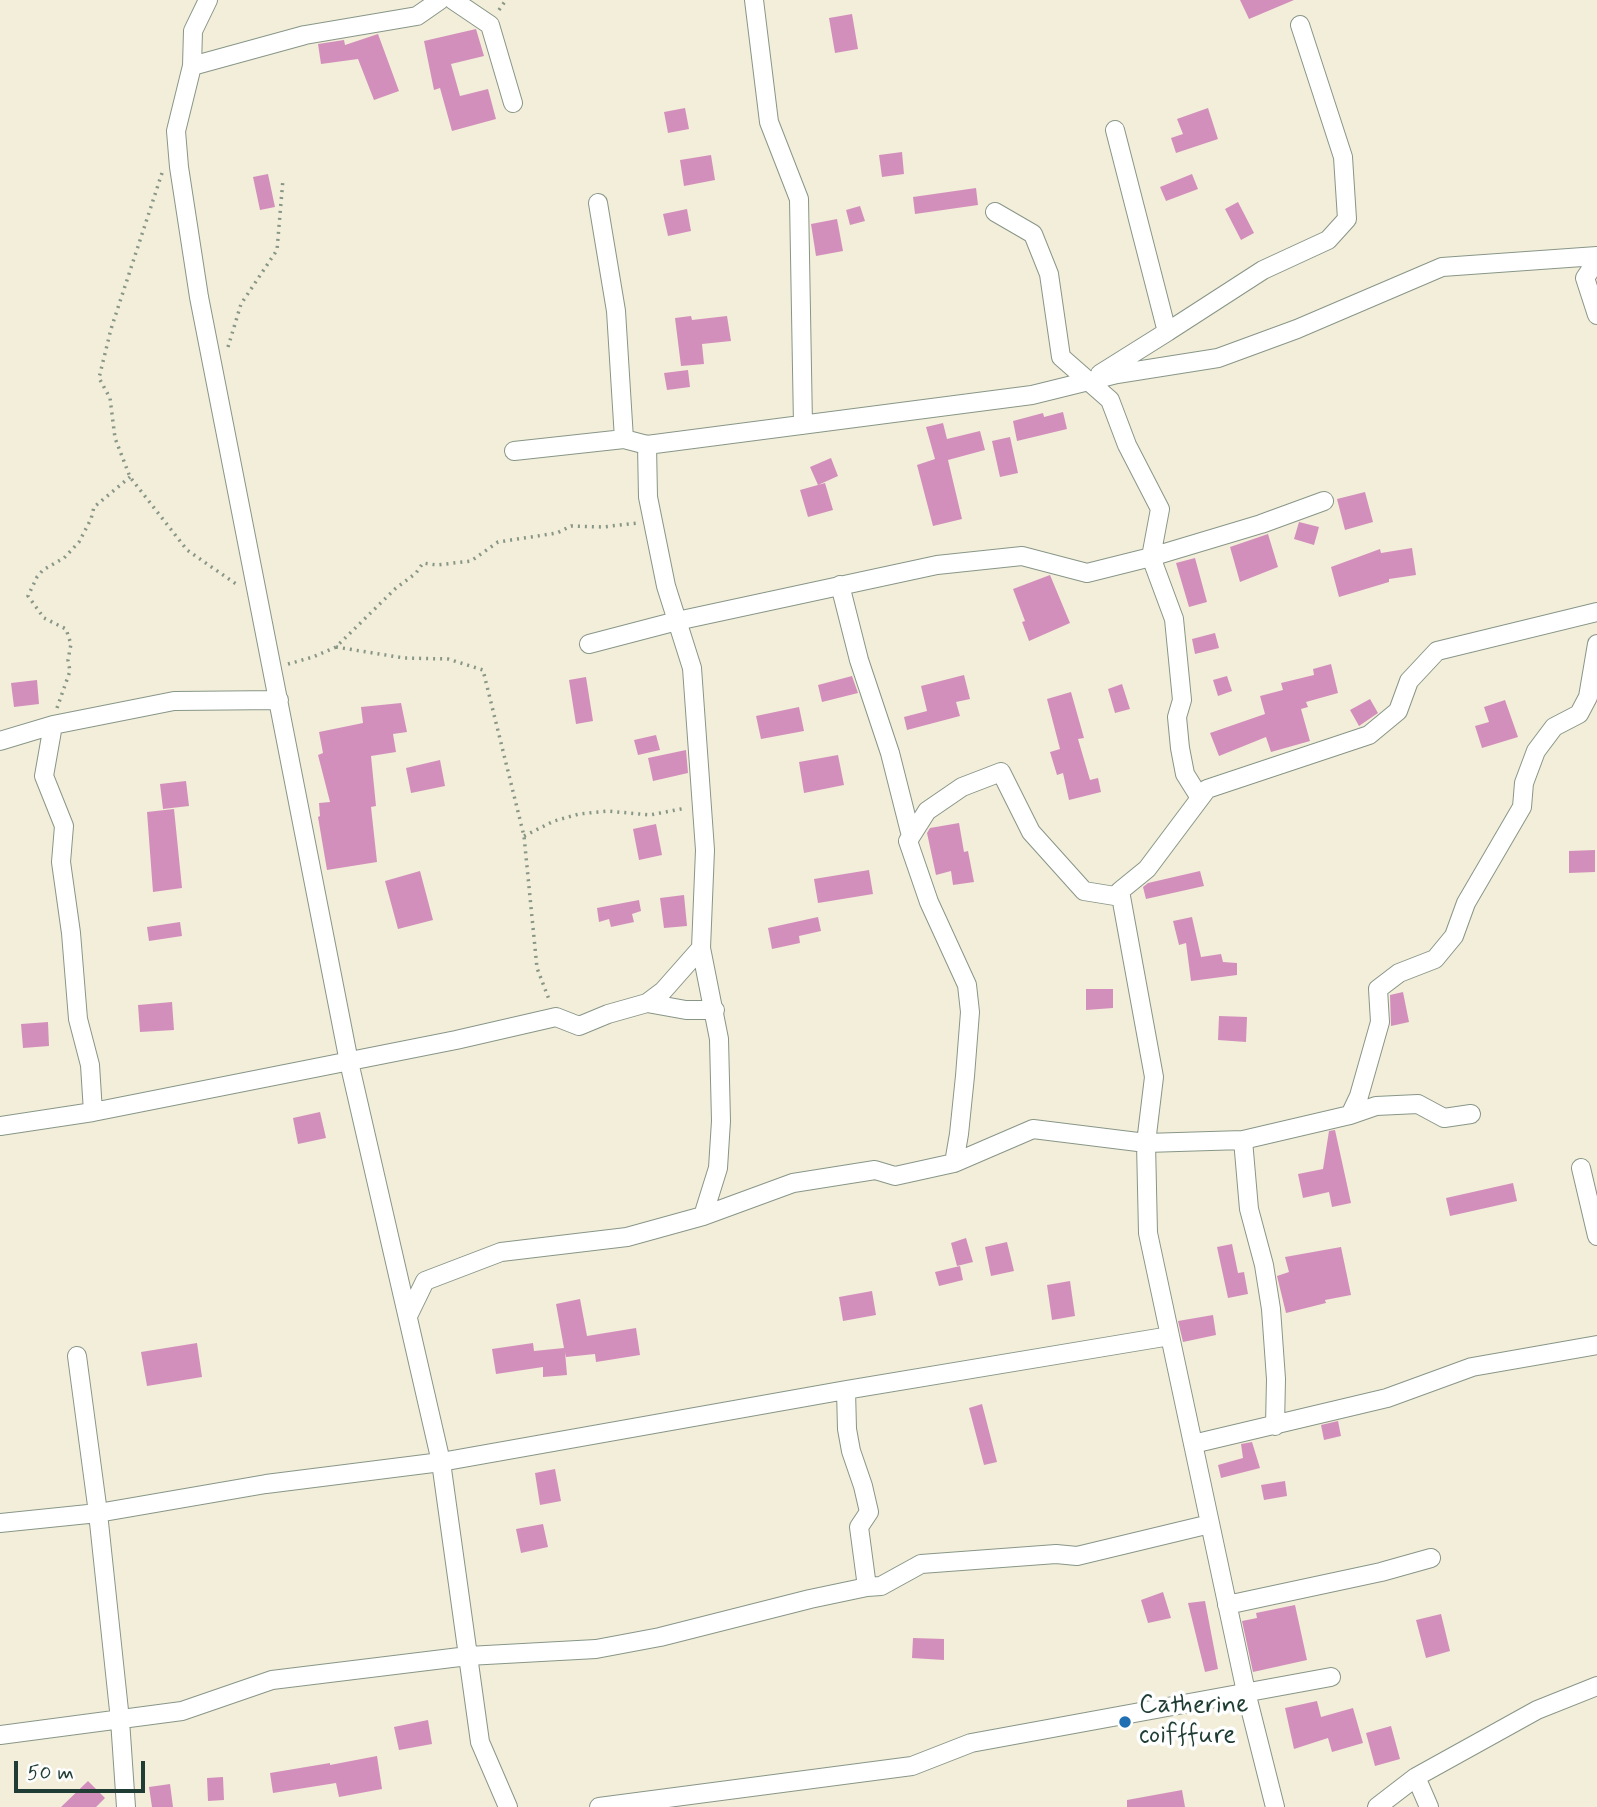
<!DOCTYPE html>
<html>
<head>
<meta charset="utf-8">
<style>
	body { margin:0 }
	#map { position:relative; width:1597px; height:1807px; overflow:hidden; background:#f2eeda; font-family:Mynerve,sans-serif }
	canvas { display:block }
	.scale { position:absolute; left:14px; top:1761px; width:131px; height:32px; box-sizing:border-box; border:4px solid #1f3d34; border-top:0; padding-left:9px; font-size:21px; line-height:24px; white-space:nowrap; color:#1f3d34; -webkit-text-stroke:5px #fff; paint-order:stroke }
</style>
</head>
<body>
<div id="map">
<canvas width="1597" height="1807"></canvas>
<div class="scale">50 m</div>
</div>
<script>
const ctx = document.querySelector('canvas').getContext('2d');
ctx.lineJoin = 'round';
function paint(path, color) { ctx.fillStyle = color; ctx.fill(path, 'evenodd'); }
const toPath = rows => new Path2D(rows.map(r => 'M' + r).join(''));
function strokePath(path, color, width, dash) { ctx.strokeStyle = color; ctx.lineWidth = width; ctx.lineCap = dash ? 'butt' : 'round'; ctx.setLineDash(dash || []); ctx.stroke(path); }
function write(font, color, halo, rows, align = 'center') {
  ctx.font = font + ' Mynerve,sans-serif'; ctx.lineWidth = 7; ctx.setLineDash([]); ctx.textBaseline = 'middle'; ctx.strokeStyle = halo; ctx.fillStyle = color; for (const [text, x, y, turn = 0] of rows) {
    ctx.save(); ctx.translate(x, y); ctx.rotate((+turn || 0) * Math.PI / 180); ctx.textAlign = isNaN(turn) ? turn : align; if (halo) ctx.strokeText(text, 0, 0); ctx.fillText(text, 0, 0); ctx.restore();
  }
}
paint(toPath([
	[1240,0,1294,0,1249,19],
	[852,14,858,49,835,53,829,18],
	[476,29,484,56,451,64,460,96,488,89,496,119,452,131,440,88,434,90,424,41],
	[378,34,399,91,374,100,358,59,321,64,318,44,344,40,345,45],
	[685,108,689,129,668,133,664,112],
	[1208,108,1218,139,1176,153,1171,138,1183,134,1177,119],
	[902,152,904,174,882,177,879,155],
	[711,155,715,180,684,186,680,160],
	[268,174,275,207,260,210,253,177],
	[1192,174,1198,189,1166,201,1160,187],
	[976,188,978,205,915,214,913,197],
	[1238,202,1254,233,1241,240,1225,209],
	[860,206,865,221,850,225,846,210],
	[687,209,691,231,668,236,663,214],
	[837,219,843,251,816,256,811,224],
	[691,316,692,320,727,316,731,341,702,344,704,364,681,366,675,318],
	[688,370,690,387,667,390,664,373],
	[1063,412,1067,429,1017,441,1013,421,1043,413,1044,417],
	[943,423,947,439,980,431,985,450,948,460,962,519,933,526,917,465,935,459,926,427],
	[1010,437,1018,473,1000,477,992,441],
	[831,458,838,476,818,485,810,467],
	[825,483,833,510,808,517,800,490],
	[1365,492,1373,522,1345,530,1337,499],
	[1299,522,1319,527,1314,545,1294,539],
	[1268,534,1278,567,1240,582,1230,547],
	[1412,548,1416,575,1389,579,1389,582,1339,597,1331,567,1380,549,1381,553],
	[1195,558,1207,602,1189,607,1176,563],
	[1050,575,1070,623,1029,641,1022,622,1025,621,1013,589],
	[1215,633,1219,648,1195,654,1192,639],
	[1331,664,1338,693,1306,702,1308,707,1301,709,1310,741,1271,752,1266,737,1219,756,1210,733,1265,714,1260,696,1283,690,1281,683,1314,675,1313,669],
	[964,675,970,699,956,702,960,716,907,730,904,717,927,711,921,686],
	[852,676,858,693,822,702,818,685],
	[1227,676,1232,691,1218,696,1213,680],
	[586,677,593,721,576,724,569,680],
	[37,680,39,704,14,707,11,683],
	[1122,684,1130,709,1115,713,1108,689],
	[1071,692,1084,738,1078,739,1090,780,1098,778,1101,792,1069,800,1063,773,1057,775,1050,752,1060,749,1047,699],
	[1370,699,1378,713,1359,726,1350,710],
	[1505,700,1518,737,1482,748,1475,726,1489,722,1484,707],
	[401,703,407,732,393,734,396,752,371,756,376,806,371,807,377,862,327,870,318,817,320,816,319,803,330,802,318,755,323,753,319,732,363,723,361,707],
	[799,707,804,731,761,739,756,716],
	[656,735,660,750,638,755,634,740],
	[686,750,688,773,653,781,648,758],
	[838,755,844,785,804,793,799,762],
	[440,760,445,786,411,793,406,768],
	[186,781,189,806,163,809,160,784],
	[174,809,182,888,153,892,147,812],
	[959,823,964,852,968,851,974,882,953,885,951,871,936,875,927,833,930,828],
	[656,824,662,855,639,860,633,829],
	[1595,850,1595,872,1569,873,1569,851],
	[869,870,873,894,818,903,814,879],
	[420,871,433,920,398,929,385,881],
	[1200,871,1204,886,1146,899,1143,887,1148,883],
	[684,895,687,926,664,928,660,898],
	[639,900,641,911,632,914,634,922,611,927,609,919,599,922,597,908],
	[818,917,821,931,799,936,800,943,772,949,768,928],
	[1192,917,1201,957,1221,954,1223,962,1237,963,1237,975,1191,981,1186,943,1179,945,1173,921],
	[180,922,182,936,149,941,147,927],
	[1086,989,1113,989,1113,1008,1086,1010],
	[1403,992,1409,1022,1391,1026,1390,995],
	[172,1002,174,1030,140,1032,138,1005],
	[1219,1016,1247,1017,1246,1042,1218,1040],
	[48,1022,49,1046,23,1048,21,1024],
	[320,1112,326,1138,298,1144,293,1118],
	[1335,1130,1351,1203,1332,1207,1329,1192,1303,1198,1298,1174,1323,1169,1329,1131],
	[1513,1183,1517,1201,1450,1216,1446,1198],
	[966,1238,973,1262,957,1266,951,1243],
	[1007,1242,1014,1271,991,1276,985,1247],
	[1232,1244,1238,1273,1244,1272,1248,1294,1228,1298,1217,1247],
	[1341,1247,1351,1295,1325,1300,1326,1303,1286,1313,1277,1276,1289,1272,1285,1257],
	[960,1266,963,1280,939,1286,935,1272],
	[1070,1281,1075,1316,1052,1320,1047,1285],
	[872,1291,876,1315,843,1321,839,1297],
	[580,1299,587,1336,636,1328,640,1355,596,1362,595,1354,566,1357,565,1352,567,1375,543,1377,543,1367,496,1374,492,1349,533,1343,534,1351,564,1348,556,1304],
	[1213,1315,1216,1335,1183,1342,1178,1321],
	[197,1343,202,1377,147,1386,141,1352],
	[982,1404,997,1462,984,1465,969,1408],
	[1338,1421,1341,1436,1324,1440,1321,1425],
	[1252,1442,1260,1468,1221,1478,1218,1465,1243,1458,1241,1444],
	[555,1469,561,1501,540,1505,535,1473],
	[1285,1481,1287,1496,1264,1500,1261,1485],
	[543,1524,548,1547,521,1553,516,1529],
	[1163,1592,1171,1618,1148,1623,1141,1600],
	[1205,1601,1218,1669,1205,1672,1188,1603],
	[1295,1605,1307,1660,1253,1672,1242,1621,1257,1618,1256,1613],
	[1441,1614,1450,1651,1426,1658,1416,1620],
	[913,1638,944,1639,944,1660,912,1658],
	[1317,1701,1321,1717,1353,1708,1363,1743,1332,1752,1328,1738,1294,1749,1285,1708],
	[428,1720,432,1744,399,1750,394,1727],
	[1391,1726,1400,1759,1375,1766,1366,1733],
	[377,1756,382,1789,339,1797,336,1783,273,1793,270,1773,330,1763,330,1765],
	[223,1777,224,1800,208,1801,207,1778],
	[88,1781,105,1798,96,1807,61,1807],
	[170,1784,173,1807,152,1807,149,1787],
	[1182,1790,1185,1807,1127,1807,1127,1800]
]), '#d38fbb');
const minor = toPath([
	[208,0,193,31,192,66,176,131,179,167,199,297,349,1062,441,1462,480,1742,508,1807],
	[453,0,490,25,513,103],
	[754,0,769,122,799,199,803,425],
	[192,66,305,35,417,16,440,0],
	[598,203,616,311,624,439],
	[1597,260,1585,278,1597,315],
	[1167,332,1263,270,1328,240,1347,219,1343,157,1300,25],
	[1100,374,1167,332,1115,130],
	[647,445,648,497,666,586,692,668,705,850,701,948,719,1039,721,1121,718,1168,703,1216],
	[514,451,624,439,647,445,1032,395,1117,374,1218,358,1297,329,1442,267,1597,256],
	[840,585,859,660,890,753,911,836],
	[589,644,677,621,937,565,1022,556,1087,573,1151,557,1160,509,1127,445,1110,400,1061,357,1049,274,1033,234,995,212],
	[53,725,44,776,64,826,61,862,71,933,78,1019,90,1065,93,1112],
	[0,741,53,725,174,701,279,700],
	[1200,798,1185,774,1180,748,1177,717,1182,700,1174,619,1151,557,1261,524,1324,501],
	[647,1003,663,991,701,948],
	[1350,1115,1359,1096,1380,1022,1378,989,1399,973,1435,959,1454,936,1466,903,1522,807,1524,783,1536,751,1554,727,1579,714,1588,697,1597,644],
	[0,1126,93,1112,456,1040,556,1017,579,1026,608,1014,647,1003,686,1010,715,1010],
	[1243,1140,1249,1209,1264,1265,1271,1309,1276,1379,1275,1426],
	[954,1163,959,1134,965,1076,970,1012,967,985,929,902,908,841,927,811,962,787,1001,772,1031,832,1084,891,1121,897],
	[1581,1168,1597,1236],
	[408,1316,425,1281,501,1252,627,1237,703,1216,793,1183,875,1170,895,1176,954,1163,1033,1129,1146,1143,1243,1140,1350,1115,1376,1106,1418,1104,1444,1118,1471,1114],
	[1170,1336,1148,1233,1146,1143,1154,1077,1120,891,1147,869,1207,789,1369,735,1398,711,1409,681,1437,651,1597,612],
	[77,1356,98,1513,120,1720,126,1807],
	[846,1390,847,1429,851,1451,863,1486,869,1512,859,1527,867,1587],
	[1193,1444,1387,1398,1472,1367,1597,1345],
	[0,1523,98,1513,266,1484,441,1462,846,1390,1170,1336,1246,1692,1275,1807],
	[1227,1605,1381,1572,1431,1558],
	[0,1735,182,1711,272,1680,468,1656,596,1649,660,1637,810,1599,867,1587,881,1586,921,1564,1056,1554,1077,1556,1210,1524],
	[1416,1777,1429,1807],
	[599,1807,912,1766,971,1743,1331,1677],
	[1377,1807,1416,1777,1537,1710,1597,1686]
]);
strokePath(minor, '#889687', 20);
strokePath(toPath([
	[499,10,506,0],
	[162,173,111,329,99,378,110,398,115,438,130,477,187,550,239,586],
	[228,347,241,304,277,250,283,179],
	[336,647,404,658,448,659,483,670,524,836,537,968,550,1002],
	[288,664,313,657,336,647,395,589,416,573,423,563,437,565,471,561,498,542,557,533,571,526,603,527,637,523],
	[57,708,70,671,68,660,71,644,66,629,44,618,28,596,37,577,43,570,64,558,79,542,91,519,94,507,130,477],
	[524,836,554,821,579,814,607,811,650,815,686,808]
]), '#889687', 3.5, [2, 5]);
strokePath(minor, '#fff', 18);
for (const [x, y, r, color] of [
	[1125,1722,7,"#1f6fb2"]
]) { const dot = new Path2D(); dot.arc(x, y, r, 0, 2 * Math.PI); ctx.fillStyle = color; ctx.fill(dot); strokePath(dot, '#fff', 2.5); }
write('26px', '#1f3d34', '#fff', [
	["Catherine",1139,1707],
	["coifffure",1139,1737]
], 'left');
</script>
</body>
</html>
